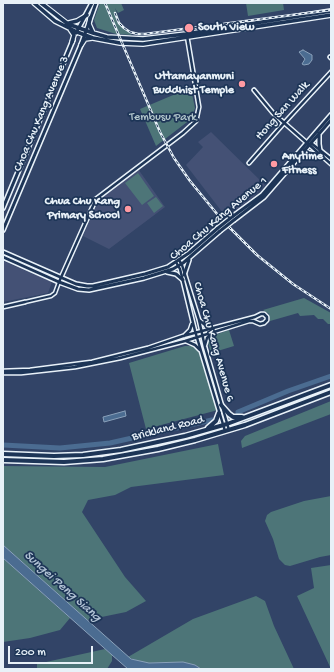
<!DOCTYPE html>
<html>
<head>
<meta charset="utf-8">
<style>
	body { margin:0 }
	#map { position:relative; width:334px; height:672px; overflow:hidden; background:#324467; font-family:"Gochi Hand",sans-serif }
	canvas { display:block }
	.frame { position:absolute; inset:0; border:4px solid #e8f1f8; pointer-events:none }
	.scale { position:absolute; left:8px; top:646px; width:85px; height:18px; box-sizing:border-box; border:2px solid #e8f1f8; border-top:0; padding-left:5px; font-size:12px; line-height:14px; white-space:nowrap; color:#e8f1f8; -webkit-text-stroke:3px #1d3557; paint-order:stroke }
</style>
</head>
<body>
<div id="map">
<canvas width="334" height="672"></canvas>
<div class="frame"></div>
<div class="scale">200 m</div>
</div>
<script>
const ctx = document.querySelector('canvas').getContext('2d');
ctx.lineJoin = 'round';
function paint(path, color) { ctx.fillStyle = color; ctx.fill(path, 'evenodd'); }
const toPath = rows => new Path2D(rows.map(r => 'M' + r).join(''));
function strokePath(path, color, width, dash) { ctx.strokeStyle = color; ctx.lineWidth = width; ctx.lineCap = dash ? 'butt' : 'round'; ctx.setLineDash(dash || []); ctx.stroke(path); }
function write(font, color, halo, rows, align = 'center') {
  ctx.font = font + ' "Gochi Hand",sans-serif'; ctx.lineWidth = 3.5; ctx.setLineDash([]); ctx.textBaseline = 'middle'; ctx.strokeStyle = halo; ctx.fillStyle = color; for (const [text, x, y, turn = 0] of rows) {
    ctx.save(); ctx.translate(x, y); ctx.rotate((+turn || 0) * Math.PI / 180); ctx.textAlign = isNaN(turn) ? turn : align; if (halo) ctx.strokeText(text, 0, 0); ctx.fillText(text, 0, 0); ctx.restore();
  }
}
paint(toPath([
	[211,132,265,185,252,198,226,217,186,165,203,147,198,142],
	[138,169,165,207,109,249,83,236,93,212,101,199],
	[3,261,52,282,48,293,3,302]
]), '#445175');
paint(toPath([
	[100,3,121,3,124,10,118,13,115,8,122,27,132,35,116,34,97,28,94,20],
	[246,3,283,3,284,10,248,16],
	[191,89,195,108,191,119,156,146,140,109,178,93],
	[138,173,154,196,142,205,125,183],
	[156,197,163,206,154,213,147,203],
	[304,298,331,313,331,324,328,324,323,319,318,319,314,315,300,316,298,313,270,321,269,314,263,310],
	[229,330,234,346,211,353,208,343,209,339,212,336],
	[185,346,192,346,198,350,218,410,146,429,129,363],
	[331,401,331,414,242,448,241,441,245,436],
	[218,444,224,475,131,487,115,495,88,500,82,512,125,577,146,601,126,612,87,620,3,545,3,466,105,467],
	[331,496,331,555,320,557,290,566,285,565,279,559,273,539,265,521,267,515,271,512,304,501],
	[3,558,70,618,60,630,30,638,3,642],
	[331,565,331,669,297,596,314,588,311,568],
	[256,596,265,601,274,626,294,669,201,669,195,665,183,662,149,663,137,661,128,657,193,619],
	[105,649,112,655,112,661,107,669,37,669,37,664]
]), '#4d7578');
const water = toPath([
	[303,50,312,55,312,60,309,64,304,65,302,64,305,59,299,52,303,50],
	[125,411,126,416,104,422,103,417,125,411],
	[3,545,131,659,149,663,183,662,195,665,201,669,128,669,112,655,3,558,3,545]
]);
paint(water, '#4b6c91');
strokePath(water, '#8aa1ba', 1);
strokePath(toPath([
	[238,412,288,391,331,376],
	[3,445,60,448,110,443,212,420]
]), '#4b6c91', 5);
const pedestrian = toPath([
	[25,302,51,296,55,293,59,282]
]);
const minor = toPath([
	[330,57,331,58],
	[254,90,273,113,331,164],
	[311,143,331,159],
	[249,163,285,122,331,72],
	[179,260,182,265,199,320,205,347,229,430],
	[176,262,180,269,195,331,225,431],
	[59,282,96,199,183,133,196,121,199,107,187,36],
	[3,307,25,302],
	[199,320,205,325,213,329],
	[184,336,190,330,192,324],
	[186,341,195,345,200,350],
	[205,345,207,338,211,334],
	[3,371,30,370,92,362,148,348,183,336,255,317,261,314,264,314,267,317,267,320,264,323,260,324,253,321,249,321,185,341,120,358,75,367,21,373,3,373]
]);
const tertiary = toPath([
	[76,33,92,3],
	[319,133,319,144,320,151],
	[302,154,310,153,320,155],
	[3,208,73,40],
	[232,217,262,195,331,115],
	[234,220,264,197,331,120],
	[3,230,81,45,96,3],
	[3,252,76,284,87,286,93,286,145,274,168,267,189,253,218,228],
	[3,257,59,282,78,289,89,290,144,278,173,269,183,263,220,231],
	[167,272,176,274,183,280],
	[184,275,189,260]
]);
const secondary = toPath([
	[34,3,55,21,77,32,93,38,120,43,143,44,331,15],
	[41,3,68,24,93,33,107,37,143,39,186,34,331,11],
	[90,18,89,24,93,33],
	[69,23,77,21,87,15],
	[70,29,74,35,72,42],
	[81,45,85,39,92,38]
]);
const primary = toPath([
	[221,405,229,414,233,417,242,417],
	[208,428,216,421,219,413],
	[3,454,54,456,83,455,121,450,185,436,227,424,331,385],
	[3,460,64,462,103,459,158,449,195,440,245,425,331,392]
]);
strokePath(pedestrian, '#e8f1f8', 5);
strokePath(minor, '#e8f1f8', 5.5);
strokePath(tertiary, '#e8f1f8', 6);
strokePath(secondary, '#e8f1f8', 6);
strokePath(primary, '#e8f1f8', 7);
strokePath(pedestrian, '#1d3557', 2);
strokePath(minor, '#1d3557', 2.5);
strokePath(tertiary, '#1d3557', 3);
strokePath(secondary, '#1d3557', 3.5);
strokePath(primary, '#1d3557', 4);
const rail = toPath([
	[105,3,160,132,174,158,190,181,222,220,257,255,293,284,331,309],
	[115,13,119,23,124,28,130,32,138,34,145,34,331,10]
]);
strokePath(rail, '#e8f1f8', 2.5);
strokePath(rail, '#1d3557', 1, [3]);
const tertiaryBridge = toPath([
	[218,228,232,217],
	[220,231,234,220]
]);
strokePath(tertiaryBridge, '#e8f1f8', 6, []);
strokePath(tertiaryBridge, '#1d3557', 3);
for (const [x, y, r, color] of [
	[189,28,5,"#ff9aa2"],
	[242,84,4,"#ff9aa2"],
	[274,164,4,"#ff9aa2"],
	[128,209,4,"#ff9aa2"]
]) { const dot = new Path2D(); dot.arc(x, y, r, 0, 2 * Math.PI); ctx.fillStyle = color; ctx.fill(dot); strokePath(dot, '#1d3557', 1.5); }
write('bold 12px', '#e8f1f8', '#1d3557', [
	["South View",198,28],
	["Uttamayanmuni",234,77,"right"],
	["Buddhist Temple",234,91,"right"],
	["Anytime",282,157],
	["Fitness",282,171],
	["Chua Chu Kang",120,202,"right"],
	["Primary School",120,216,"right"]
], 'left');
write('12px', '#e8f1f8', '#1d3557', [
	["Hong San Walk",283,111,-48],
	["Choa Chu Kang Avenue 3",42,114,-67],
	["Choa Chu Kang Avenue 1",219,219,-40],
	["Choa Chu Kang Avenue 6",213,342,74],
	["Brickland Road",168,429,-14]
]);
write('12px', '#b2c6cb', '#1d3557', [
	["Tembusu Park",163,118]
]);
write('italic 13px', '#b1c2d4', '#1d3557', [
	["Sungei Peng Siang",62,587,42]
]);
</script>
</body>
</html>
